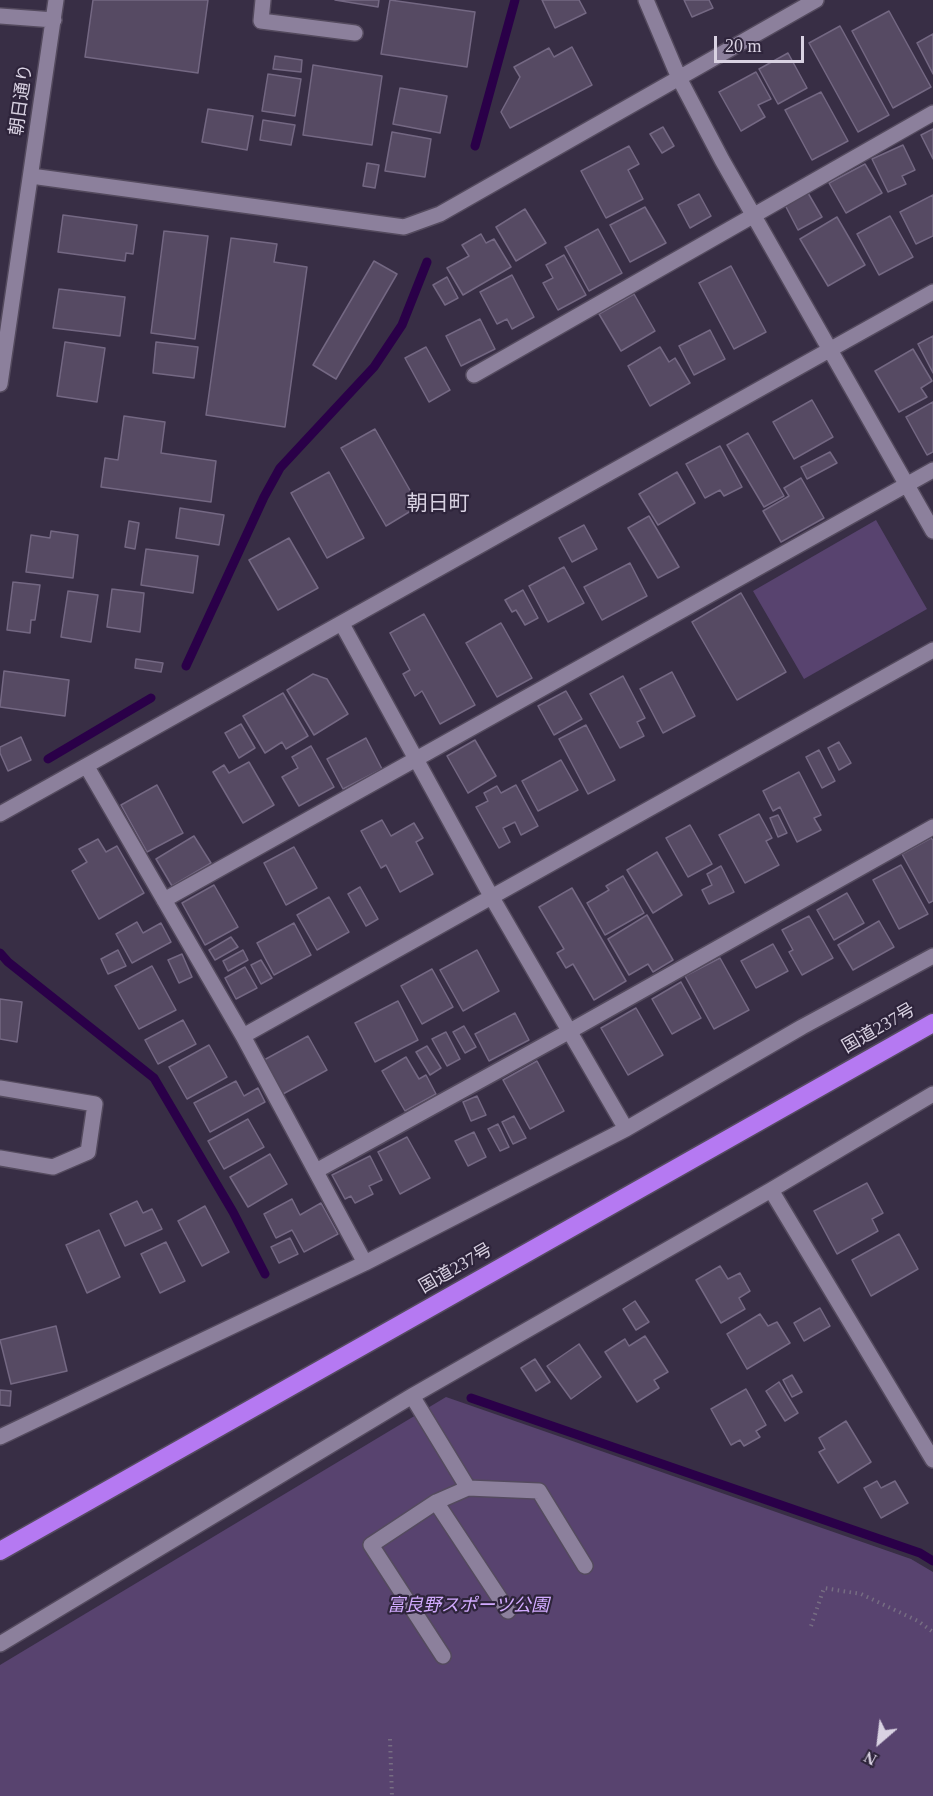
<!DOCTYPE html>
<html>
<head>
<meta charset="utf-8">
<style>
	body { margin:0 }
	#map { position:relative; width:933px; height:1796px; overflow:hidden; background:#382e45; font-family:"Times New Roman",serif }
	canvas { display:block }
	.north { position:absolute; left:849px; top:1712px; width:60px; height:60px; -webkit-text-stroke:4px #2e243b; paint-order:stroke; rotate:208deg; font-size:16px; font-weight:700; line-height:24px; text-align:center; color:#d9d2e2 }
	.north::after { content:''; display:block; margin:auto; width:21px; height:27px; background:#d9d2e2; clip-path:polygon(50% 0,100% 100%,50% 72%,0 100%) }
	.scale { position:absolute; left:714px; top:36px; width:90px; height:27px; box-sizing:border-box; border:3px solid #d9d2e2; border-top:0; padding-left:8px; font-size:18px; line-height:21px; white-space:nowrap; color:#d9d2e2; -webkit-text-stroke:4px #2e243b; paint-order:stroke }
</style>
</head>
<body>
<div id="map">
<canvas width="933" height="1796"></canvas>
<div class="north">N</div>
<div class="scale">20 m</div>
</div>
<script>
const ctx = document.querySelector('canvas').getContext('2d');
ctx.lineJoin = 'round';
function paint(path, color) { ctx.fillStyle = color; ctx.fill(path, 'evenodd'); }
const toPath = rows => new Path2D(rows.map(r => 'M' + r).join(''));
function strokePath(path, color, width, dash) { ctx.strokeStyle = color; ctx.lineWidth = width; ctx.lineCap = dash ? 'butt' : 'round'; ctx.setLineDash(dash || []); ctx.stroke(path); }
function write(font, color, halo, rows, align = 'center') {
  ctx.font = font + ' "Times New Roman","Noto Sans JP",serif'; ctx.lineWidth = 4.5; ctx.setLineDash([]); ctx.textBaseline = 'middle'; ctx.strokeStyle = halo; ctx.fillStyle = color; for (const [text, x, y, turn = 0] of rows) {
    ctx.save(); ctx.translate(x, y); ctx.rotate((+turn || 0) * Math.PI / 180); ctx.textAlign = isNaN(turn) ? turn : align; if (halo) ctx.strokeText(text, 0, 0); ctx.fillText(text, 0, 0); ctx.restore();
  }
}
paint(toPath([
	[876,520,927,609,804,679,753,591],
	[446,1397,911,1559,933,1572,933,1796,0,1796,0,1665]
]), '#58436f');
strokePath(toPath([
	[475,146,515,0],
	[186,666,264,497,280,468,374,367,402,325,427,262],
	[48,759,151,698],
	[0,953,8,962,154,1078,233,1212,265,1274],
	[471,1398,920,1553,933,1561]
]), '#2a0048', 9);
const building = toPath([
	[93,0,208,0,198,73,85,57,93,0],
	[335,0,379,0,378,7,335,0],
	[390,0,475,12,467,67,381,54,390,0],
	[542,0,579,0,586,13,555,28,542,0],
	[684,0,709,0,713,8,692,17,684,0],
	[889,11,931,87,893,108,852,31,889,11],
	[840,26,889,115,858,132,809,43,840,26],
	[933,34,933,74,917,43,933,34],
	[572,47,592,85,510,128,501,112,520,77,514,67,549,48,554,57,572,47],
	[788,53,807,88,778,104,759,69,788,53],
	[275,56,302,60,301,72,273,69,275,56],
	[313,65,382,76,372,145,303,135,313,65],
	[756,72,771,99,758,105,765,117,741,131,719,92,756,72],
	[268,74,301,79,295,116,262,111,268,74],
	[400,88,447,96,440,133,393,124,400,88],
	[821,92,848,141,812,160,785,110,821,92],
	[208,109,253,116,247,150,202,142,208,109],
	[263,120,295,125,291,145,260,140,263,120],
	[663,127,674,146,662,153,650,134,663,127],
	[933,129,933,159,921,135,933,129],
	[392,132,431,139,425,177,385,171,392,132],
	[903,145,915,170,902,176,906,184,888,192,872,159,903,145],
	[629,146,639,164,628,170,643,199,606,218,581,171,629,146],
	[367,163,379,165,375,188,363,186,367,163],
	[865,164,882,193,846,213,829,183,865,164],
	[808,193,822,217,798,230,785,205,808,193],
	[699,194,711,216,690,228,678,205,699,194],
	[933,195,933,236,916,244,900,212,933,195],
	[645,207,666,243,630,262,610,225,645,207],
	[525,209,546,243,516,261,496,227,525,209],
	[63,215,137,225,133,254,126,253,125,261,58,252,63,215],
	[890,216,913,257,879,275,857,234,890,216],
	[837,217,865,265,828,286,800,239,837,217],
	[598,229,622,273,589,291,565,247,598,229],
	[164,231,208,236,195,339,151,333,164,231],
	[481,234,486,243,494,239,511,267,463,295,447,268,469,256,462,245,481,234],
	[231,238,277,244,274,262,307,267,285,427,206,415,231,238],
	[564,255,586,295,558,310,543,283,553,278,546,265,564,255],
	[374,261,397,274,336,379,313,365,374,261],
	[731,266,766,332,734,349,699,283,731,266],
	[512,275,534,317,512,329,507,319,497,324,480,292,512,275],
	[447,277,458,298,445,305,433,285,447,277],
	[59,289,125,297,120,336,53,328,59,289],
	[634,294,655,331,621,351,599,314,634,294],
	[480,319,495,349,461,366,446,336,480,319],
	[710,330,725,359,694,375,679,346,710,330],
	[933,336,933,373,918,344,933,336],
	[65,342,105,348,97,402,57,396,65,342],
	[156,342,198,347,194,378,153,373,156,342],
	[426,347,450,390,429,402,405,358,426,347],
	[660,347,669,362,675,358,690,383,650,406,628,366,660,347],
	[913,349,932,381,921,388,927,397,899,412,875,371,913,349],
	[812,400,833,437,794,459,773,422,812,400],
	[933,402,933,452,927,455,906,417,933,402],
	[124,416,165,422,161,453,216,461,211,502,101,487,105,458,118,460,124,416],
	[375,429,419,506,386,526,341,448,375,429],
	[748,433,784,496,764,507,727,445,748,433],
	[720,446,742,487,724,496,720,490,705,498,686,464,720,446],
	[830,452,837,463,807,479,801,467,830,452],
	[329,472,364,538,327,558,291,493,329,472],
	[677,472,695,503,658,525,639,494,677,472],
	[801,478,824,518,781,542,763,511,789,496,784,488,801,478],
	[180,508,224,515,219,545,176,538,180,508],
	[649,516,679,567,658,578,628,528,649,516],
	[129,521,139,523,135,549,125,547,129,521],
	[584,525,597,549,572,562,559,538,584,525],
	[51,531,78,535,73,578,26,572,31,535,50,538,51,531],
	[289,538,318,588,278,610,249,560,289,538],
	[146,549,198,556,193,593,141,585,146,549],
	[630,563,647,596,602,620,584,587,630,563],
	[564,567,584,603,548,622,529,586,564,567],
	[13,582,40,585,35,620,31,620,30,633,7,630,13,582],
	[112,589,144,593,140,632,107,627,112,589],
	[523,590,538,618,525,625,516,610,512,612,505,600,523,590],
	[68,591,98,595,91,642,61,637,68,591],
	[741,593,786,672,737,700,692,622,741,593],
	[424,614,475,705,440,724,422,691,415,696,403,674,410,670,390,633,424,614],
	[501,623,532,678,497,697,466,643,501,623],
	[136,659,163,663,161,672,135,668,136,659],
	[4,671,69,680,65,716,0,707,4,671],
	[672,672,695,716,663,733,640,689,672,672],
	[313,674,327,679,348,714,314,735,287,690,313,674],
	[623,676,645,718,637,722,644,736,620,748,590,694,623,676],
	[566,691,582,719,554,735,538,706,566,691],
	[283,693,308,736,286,749,282,742,265,753,243,716,283,693],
	[241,724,255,748,239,758,225,733,241,724],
	[586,725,615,780,588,794,559,739,586,725],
	[21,737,31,760,8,771,0,753,0,747,21,737],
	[366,738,382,769,343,789,327,759,366,738],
	[475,740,496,776,468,793,447,756,475,740],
	[839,742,851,763,839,770,828,748,839,742],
	[311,746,334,787,299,806,282,777,298,768,292,757,311,746],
	[819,750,835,781,822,788,806,757,819,750],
	[561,760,578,790,538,811,522,781,561,760],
	[249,762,274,805,243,823,213,772,224,765,229,773,249,762],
	[799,772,821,815,814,818,821,830,797,842,780,807,773,811,763,791,799,772],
	[157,785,183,833,147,852,121,805,157,785],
	[516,785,538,826,521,835,515,822,503,828,510,842,499,848,476,807,488,801,484,793,497,786,501,793,516,785],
	[759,814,772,838,766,841,779,865,745,883,719,835,759,814],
	[778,815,787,833,778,837,770,818,778,815],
	[382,820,391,836,414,823,423,838,416,842,433,874,400,892,386,865,381,868,361,831,382,820],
	[690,825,712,864,688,877,666,838,690,825],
	[194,836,211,863,172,886,156,859,194,836],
	[931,838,933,840,933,901,929,903,902,854,931,838],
	[98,839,106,852,117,846,144,893,99,919,72,871,87,862,79,849,98,839],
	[294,847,317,888,286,905,264,863,294,847],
	[657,852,682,895,653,913,627,870,657,852],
	[901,865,928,914,899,929,873,880,901,865],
	[721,866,734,892,709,904,702,890,712,885,707,874,721,866],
	[623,876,644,913,605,935,587,903,609,890,606,886,623,876],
	[214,885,238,927,205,945,182,903,214,885],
	[360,887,378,919,366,926,348,894,360,887],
	[572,888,626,981,594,1000,573,964,566,968,557,953,564,949,539,907,572,888],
	[847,893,864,923,834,940,817,910,847,893],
	[329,897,349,932,317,950,297,915,329,897],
	[647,915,673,960,653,972,648,964,629,975,608,939,647,915],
	[809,916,833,958,802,975,789,952,793,950,782,930,809,916],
	[879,921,894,947,853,970,838,945,879,921],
	[137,922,143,933,161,923,171,942,132,963,116,934,137,922],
	[294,923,311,955,274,975,257,943,294,923],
	[231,937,238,947,215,960,209,950,231,937],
	[773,944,788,971,756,988,741,961,773,944],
	[118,950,126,966,108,974,101,959,118,950],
	[243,950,248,960,228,971,223,961,243,950],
	[477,950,499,991,463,1011,440,970,477,950],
	[182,954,192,977,179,983,168,960,182,954],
	[720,958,749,1010,714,1029,685,976,720,958],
	[261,960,272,978,261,984,251,965,261,960],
	[152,966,176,1010,139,1029,115,986,152,966],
	[245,967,257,988,236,999,225,978,245,967],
	[432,969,453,1007,422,1024,401,986,432,969],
	[681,982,701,1018,672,1034,652,999,681,982],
	[0,999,22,1002,17,1042,0,1039,0,999],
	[398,1001,418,1040,375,1062,355,1023,398,1001],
	[636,1008,663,1055,628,1075,601,1028,636,1008],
	[515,1013,529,1040,489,1061,475,1034,515,1013],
	[183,1020,196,1044,158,1064,145,1040,183,1020],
	[464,1026,476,1047,465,1053,453,1032,464,1026],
	[446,1032,460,1059,447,1066,432,1039,446,1032],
	[308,1036,327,1070,283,1094,264,1060,308,1036],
	[209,1045,227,1077,187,1099,169,1067,209,1045],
	[427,1046,441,1068,430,1075,416,1052,427,1046],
	[406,1057,419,1079,426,1075,436,1094,405,1111,382,1071,406,1057],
	[537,1061,564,1111,530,1129,503,1080,537,1061],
	[236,1081,244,1096,258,1088,265,1102,210,1132,194,1103,236,1081],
	[477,1096,486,1115,471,1121,463,1102,477,1096],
	[514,1116,526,1138,513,1144,502,1122,514,1116],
	[248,1119,264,1147,224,1169,208,1141,248,1119],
	[498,1124,509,1147,500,1151,488,1129,498,1124],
	[474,1132,486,1157,468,1166,455,1141,474,1132],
	[407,1137,430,1178,400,1194,378,1152,407,1137],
	[270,1154,287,1184,248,1207,230,1177,270,1154],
	[370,1156,382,1180,369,1186,373,1194,355,1203,351,1196,345,1199,332,1175,370,1156],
	[867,1183,883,1213,872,1219,878,1231,837,1254,814,1211,867,1183],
	[292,1199,300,1215,321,1203,338,1234,304,1252,292,1230,276,1238,264,1214,292,1199],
	[137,1201,143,1213,152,1209,162,1229,125,1246,110,1214,137,1201],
	[205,1206,229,1252,202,1266,178,1221,205,1206],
	[99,1230,120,1277,87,1293,66,1245,99,1230],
	[899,1234,918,1269,871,1296,852,1260,899,1234],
	[290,1238,298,1254,279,1263,271,1247,290,1238],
	[166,1242,185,1281,160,1293,141,1254,166,1242],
	[720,1266,728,1279,740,1273,750,1291,739,1298,745,1309,721,1323,696,1280,720,1266],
	[635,1301,649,1322,636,1330,623,1309,635,1301],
	[820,1308,830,1326,804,1341,794,1323,820,1308],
	[760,1314,768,1326,777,1322,790,1343,747,1369,727,1334,760,1314],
	[56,1326,67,1371,11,1384,0,1340,56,1326],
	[645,1336,668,1372,654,1380,659,1388,637,1402,605,1352,625,1339,629,1346,645,1336],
	[579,1344,601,1377,571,1399,547,1366,579,1344],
	[535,1359,550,1382,536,1391,521,1368,535,1359],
	[792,1375,802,1392,792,1397,783,1380,792,1375],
	[779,1382,798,1413,785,1421,766,1391,779,1382],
	[746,1389,766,1425,756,1431,760,1437,744,1446,740,1440,731,1445,711,1409,746,1389],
	[0,1390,11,1391,10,1406,0,1405,0,1390],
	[846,1421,871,1462,838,1483,819,1452,825,1449,819,1438,846,1421],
	[877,1481,881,1488,895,1481,908,1503,881,1518,864,1488,877,1481]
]);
paint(building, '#564a63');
strokePath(building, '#746883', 1.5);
const minor = toPath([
	[263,0,261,21,355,33],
	[646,0,679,78,722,160,933,531],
	[0,16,54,20],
	[31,176,404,227,440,214,816,0],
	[474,375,933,113],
	[0,384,56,0],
	[342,624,491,896,626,1129],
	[87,767,243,1036,365,1263],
	[0,814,933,292],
	[164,900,933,470],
	[243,1036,933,650],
	[0,1088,95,1104,88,1152,53,1167,0,1158],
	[316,1171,570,1031,933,827],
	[771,1190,933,1460],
	[412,1396,468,1488,436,1502,508,1611],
	[0,1437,365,1263,626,1129,802,1027,933,956],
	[468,1488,539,1491,585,1566],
	[436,1502,371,1545,443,1656],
	[0,1644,412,1396,771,1190,933,1094]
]);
const highway = toPath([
	[0,1551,933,1023]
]);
strokePath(minor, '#544a5e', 18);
strokePath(highway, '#544a5e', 21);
strokePath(toPath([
	[811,1626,824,1588,861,1594,918,1621,933,1632],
	[390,1739,392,1796]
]), '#766d82', 4, [1.5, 4.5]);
strokePath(minor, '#8c809c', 15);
strokePath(highway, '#b579f2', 18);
write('18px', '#d9d2e2', '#2e243b', [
	["朝日通り",22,100,-82],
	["国道237号",879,1029,-30],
	["国道237号",456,1269,-30]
]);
write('italic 18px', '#d2abff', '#2e243b', [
	["富良野スポーツ公園",468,1606]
]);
write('21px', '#d9d2e2', '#2e243b', [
	["朝日町",438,504]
]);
</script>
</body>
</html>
